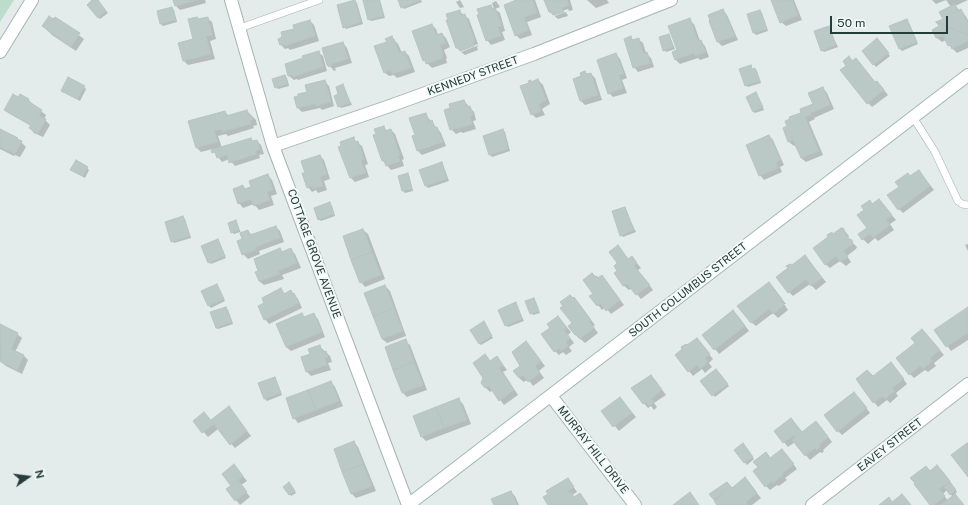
<!DOCTYPE html>
<html>
<head>
<meta charset="utf-8">
<style>
	body { margin:0 }
	#map { position:relative; width:968px; height:505px; overflow:hidden; background:#e3ecea; font-family:"Public Sans",sans-serif }
	canvas { display:block }
	.north { position:absolute; left:8px; top:457px; width:40px; height:40px; -webkit-text-stroke:3px #f3f9f7; paint-order:stroke; rotate:76deg; font-size:11px; font-weight:700; line-height:16px; text-align:center; color:#243c3a }
	.north::after { content:''; display:block; margin:auto; width:14px; height:18px; background:#243c3a; clip-path:polygon(50% 0,100% 100%,50% 72%,0 100%) }
	.scale { position:absolute; left:830px; top:16px; width:118px; height:18px; box-sizing:border-box; border:2px solid #243c3a; border-top:0; padding-left:5px; font-size:12px; line-height:14px; white-space:nowrap; color:#243c3a; -webkit-text-stroke:3px #f3f9f7; paint-order:stroke }
</style>
</head>
<body>
<div id="map">
<canvas width="968" height="505"></canvas>
<div class="north">N</div>
<div class="scale">50 m</div>
</div>
<script>
const ctx = document.querySelector('canvas').getContext('2d');
ctx.lineJoin = 'round';
function paint(path, color) { ctx.fillStyle = color; ctx.fill(path, 'evenodd'); }
const toPath = rows => new Path2D(rows.map(r => 'M' + r).join(''));
function strokePath(path, color, width, dash) { ctx.strokeStyle = color; ctx.lineWidth = width; ctx.lineCap = dash ? 'butt' : 'round'; ctx.setLineDash(dash || []); ctx.stroke(path); }
function write(font, color, halo, rows, align = 'center') {
  ctx.font = font + ' "Public Sans",sans-serif'; ctx.lineWidth = 4; ctx.setLineDash([]); ctx.textBaseline = 'middle'; ctx.strokeStyle = halo; ctx.fillStyle = color; for (const [text, x, y, turn = 0] of rows) {
    ctx.save(); ctx.translate(x, y); ctx.rotate((+turn || 0) * Math.PI / 180); ctx.textAlign = isNaN(turn) ? turn : align; if (halo) ctx.strokeText(text, 0, 0); ctx.fillText(text, 0, 0); ctx.restore();
  }
}
paint(toPath([
	[0,0,14,0,0,22]
]), '#bddccc');
paint(toPath([
	[94,0,97,0,108,13,100,19,98,17],
	[174,0,205,0,206,3,180,10,176,6],
	[364,0,380,0,385,18,371,21,369,19],
	[399,0,421,0,422,2,404,9],
	[460,0,464,7,460,8,456,2],
	[519,0,535,0,541,17,527,22,532,35,520,39,516,35],
	[546,0,570,0,573,10,566,12,568,16,558,19,550,12],
	[568,9,569,11,554,16,553,14],
	[587,0,607,0,609,3,596,8],
	[773,0,794,0,802,20,786,26,781,22],
	[932,0,968,0,955,6,965,15,968,20,968,48,957,53,949,45,946,40,942,42,937,38,933,30,940,27,951,7,946,0,936,4],
	[355,1,357,3,363,24,346,29,344,27],
	[496,1,500,7,495,9,500,13,505,31,502,32,505,40,491,45,487,40,491,6,494,9,492,3],
	[172,8,174,10,177,22,163,26,161,24,158,12],
	[723,10,727,15,738,40,722,46,718,42,709,16],
	[459,11,469,19,478,44,460,50,457,48],
	[760,11,762,13,768,31,756,35,754,33],
	[55,18,84,39,76,51,52,35,43,26],
	[197,18,199,20,207,18,212,22,216,39,210,41,215,59,188,65,184,61,194,40],
	[689,20,694,24,700,41,705,46,709,57,700,60,698,58,680,64,676,60,673,52,678,51],
	[907,20,918,44,902,51,900,49],
	[310,21,314,25,319,41,290,50,288,48,285,49,281,45,279,39],
	[432,25,436,29,438,35,442,34,446,38,450,47,444,50,447,58,446,59,447,63,432,68,424,60],
	[828,27,838,47,824,52,822,50],
	[668,35,670,37,675,49,666,52,664,50],
	[391,37,398,44,402,53,405,52,409,56,415,72,397,78,394,75,389,76,384,72],
	[631,38,634,40,638,39,643,43,646,53,651,58,654,67,638,72,634,67],
	[879,42,890,56,876,67,863,51],
	[343,43,347,48,352,63,335,68,336,70,334,71,328,64],
	[479,45,477,47,478,50,465,55,461,52],
	[318,52,323,56,327,71,298,80,297,79,294,80,289,76,286,64,304,59],
	[616,54,620,59,627,78,622,80,627,93,613,97,609,93],
	[849,58,875,83,881,86,888,95,872,107,868,103,848,66],
	[750,66,753,70,755,69,757,71,761,83,748,87,746,85],
	[585,72,588,75,591,74,595,78,602,100,585,105,581,101,582,77],
	[285,76,287,78,289,86,278,89,276,87],
	[538,80,543,85,550,104,542,109,545,115,536,118,532,114,530,84,530,81,532,83],
	[324,81,329,86,334,106,322,110,320,108,302,112,298,108,308,92],
	[84,87,86,89,80,101,64,92],
	[344,88,352,105,341,108,339,106,339,95],
	[823,88,827,93,834,109,814,118,815,119,809,122,823,155,806,162,801,158,796,145,794,146,789,142,784,128,788,126,814,105],
	[757,95,764,110,755,113,753,111],
	[19,99,29,100,33,105,46,115,44,119,50,125,43,137,34,133,30,128,31,126,10,114,5,110],
	[464,101,474,112,476,120,473,121,476,129,463,133,461,132,456,134,451,129],
	[247,111,256,120,257,125,253,126,254,128,228,136,226,134,218,136,222,148,251,139,253,142,257,141,261,145,264,154,259,155,260,158,235,166,229,159,222,162,212,149,201,152,197,148,190,122,225,112,229,116],
	[425,114,441,133,446,146,422,155,418,151],
	[384,127,387,131,391,130,395,134,404,159,402,160,404,166,391,170,382,160],
	[0,130,17,138,26,147,20,157,15,155,14,156,0,149],
	[503,130,505,132,510,151,492,157,490,155,484,136],
	[769,136,773,140,784,165,780,167,782,172,764,180,760,175],
	[353,139,362,146,368,164,365,165,369,177,355,182,351,178],
	[320,156,324,160,330,179,324,181,327,190,318,193,316,190,312,192,308,187,306,173],
	[441,163,443,165,449,181,428,188,426,186],
	[87,168,89,170,85,178,74,172],
	[407,174,409,176,413,191,405,193,403,191],
	[268,175,272,180,277,194,271,196,274,205,259,210,254,204,243,208,239,203,243,186,246,190,253,187],
	[923,176,934,190,903,213,899,209],
	[879,200,896,220,890,224,894,230,878,241,875,238,868,244,859,235,868,228,870,201,873,205],
	[330,204,332,206,335,216,321,221,319,219],
	[624,208,636,232,623,237,621,235],
	[183,217,185,219,191,238,174,243,172,241],
	[235,221,237,223,241,233,248,231,252,235,276,227,280,231,284,242,259,251,260,254,248,259,243,254,243,239,240,232,234,234,232,232],
	[843,229,849,236,848,237,851,241,857,247,856,249,847,256,851,262,846,266,840,261,830,268,825,264,834,235],
	[363,230,368,234,385,279,365,287,361,282],
	[218,240,226,258,211,264,209,262],
	[968,244,968,251,965,245],
	[280,249,283,252,291,250,295,254,301,268,282,275,284,279,264,285,259,281],
	[622,251,629,260,632,258,636,262,641,268,638,270,653,290,641,299,632,288,629,290,624,286,616,273,619,271,619,264],
	[805,256,826,282,816,290,810,284,793,296,789,292,792,266],
	[602,276,624,305,611,314,605,307,602,310,598,305,595,294,596,278,598,279],
	[769,283,786,304,784,304,788,310,778,318,773,313,756,326,751,322],
	[217,285,225,301,211,308,209,306],
	[385,286,390,291,406,336,387,343,382,339],
	[281,290,285,294,291,292,298,299,302,308,269,324,265,319,265,304],
	[534,299,540,313,533,315,531,313],
	[578,303,595,325,593,326,598,333,585,343,576,335,573,323,565,306],
	[517,306,524,321,508,327,506,325],
	[226,308,228,310,233,324,218,329,216,328],
	[968,309,968,340,951,351,936,330],
	[302,314,306,318,313,314,318,319,325,337,291,351,286,347],
	[738,316,749,331,719,354,715,349],
	[558,317,571,332,568,335,574,343,569,347,572,351,566,355,563,352,559,355,555,351],
	[485,325,493,338,481,345,479,343],
	[0,326,17,334,22,338,15,352,24,356,28,360,22,374,6,366,0,361],
	[927,335,944,355,934,363,936,366,928,372,925,370,914,378,910,374],
	[405,341,410,345,427,390,407,397,403,393,386,348],
	[699,342,713,359,709,363,712,367,705,373,702,369,693,376,689,371,687,346],
	[319,346,330,356,332,362,328,363,331,370,311,376,307,372,311,354],
	[530,347,545,366,539,371,544,378,533,386,528,379,524,382,519,378,521,366],
	[485,356,491,362,497,358,501,362,507,370,503,372,518,395,504,405,493,390,490,392,486,388,484,378],
	[895,368,907,384,896,393,898,396,890,403,887,400,878,407,861,386,873,377],
	[718,372,729,386,715,397,702,381],
	[274,378,276,380,282,395,267,401,265,399],
	[655,380,666,395,654,403,657,407,654,410,651,406,648,408,632,389],
	[331,382,335,387,343,406,298,423,294,418],
	[858,397,870,413,842,435,838,431],
	[620,398,636,417,619,431,603,411],
	[459,400,463,404,471,424,426,441,422,437,414,417],
	[229,408,251,436,235,448,218,429,208,437,194,421,211,421],
	[821,427,832,442,823,450,824,451,822,453,820,452,810,460,795,442,788,447,775,431,803,433],
	[354,442,358,447,376,491,356,498,352,494],
	[745,446,754,459,747,465,735,450],
	[766,453,771,459,786,455,797,469,785,478,787,480,779,486,777,485,770,490,766,486,759,468],
	[234,465,247,481,241,485,250,497,240,505,227,489,232,486],
	[942,471,953,486,957,492,954,495,963,505,931,505,930,472],
	[947,490,953,497,948,501,943,494],
	[568,479,577,492,572,495,575,497,580,494,588,505,549,505],
	[745,479,761,498,752,505,718,505,711,494,732,489],
	[291,485,296,493,291,496,290,494],
	[511,492,515,496,519,505,495,505]
]), '#0003');
const building = toPath([
	[92,0,98,0,106,11,98,18,87,5,92,0],
	[173,0,198,0,175,6,173,0],
	[355,0,361,22,343,28,337,5,355,0],
	[363,0,379,0,383,16,368,20,363,0],
	[398,0,421,0,401,8,398,0],
	[516,0,533,0,537,13,524,17,529,30,515,36,504,5,516,0],
	[544,0,567,0,569,5,562,8,564,12,553,15,551,12,549,12,544,0],
	[771,0,792,0,798,15,780,23,771,0],
	[955,4,958,11,961,9,968,23,968,35,936,22,943,19,939,12,955,4],
	[491,5,492,9,495,8,502,26,498,27,501,36,486,41,477,15,479,14,477,9,491,5],
	[172,7,176,20,160,24,157,11,172,7],
	[723,9,735,36,717,42,709,21,710,20,708,15,723,9],
	[460,10,461,15,465,14,475,41,473,42,474,46,460,51,458,48,456,48,446,20,448,20,446,14,460,10],
	[760,10,767,29,753,33,747,14,760,10],
	[49,16,53,19,55,17,80,33,71,47,42,26,49,16],
	[197,17,198,19,208,17,212,35,206,36,211,54,183,61,178,43,193,39,188,19,197,17],
	[690,18,698,41,701,40,706,52,695,56,694,53,675,60,672,52,677,50,668,26,690,18],
	[907,19,917,42,899,49,889,26,907,19],
	[310,20,315,36,284,46,284,44,280,45,278,39,282,37,281,32,294,29,293,25,310,20],
	[936,22,968,35,968,41,952,49,950,45,948,46,943,35,936,38,932,30,939,26,936,22],
	[432,24,436,35,442,33,446,43,440,45,443,54,442,54,443,58,426,64,425,60,423,61,412,31,432,24],
	[829,26,836,45,821,51,814,31,829,26],
	[669,34,673,47,663,51,659,37,669,34],
	[392,36,393,39,394,39,399,53,405,51,411,68,392,74,390,70,384,73,374,46,387,42,385,39,392,36],
	[631,36,632,40,639,38,643,53,647,52,650,63,633,68,624,39,631,36],
	[877,38,889,53,873,65,862,51,877,38],
	[343,42,348,59,331,64,332,66,329,67,327,65,322,48,343,42],
	[319,51,323,67,293,77,292,75,288,76,285,64,303,58,302,56,319,51],
	[616,53,624,74,619,75,623,88,608,94,597,60,616,53],
	[849,56,852,61,856,58,875,82,877,81,884,90,867,104,840,70,846,66,843,61,849,56],
	[751,65,752,69,755,68,760,81,745,86,739,69,751,65],
	[585,71,586,74,591,73,598,95,580,101,573,79,581,76,580,73,585,71],
	[285,75,288,84,275,88,272,79,285,75],
	[68,77,85,86,77,99,61,91,68,77],
	[538,79,546,100,539,104,541,111,531,115,520,86,529,83,528,81,531,80,531,82,538,79],
	[325,80,331,102,316,106,316,104,297,108,294,97,298,96,298,94,307,92,305,85,325,80],
	[343,84,350,103,338,107,334,96,338,94,336,87,343,84],
	[823,87,830,105,811,113,811,115,805,117,819,151,801,158,793,140,788,142,783,128,787,126,785,121,790,119,789,117,801,113,800,109,813,104,808,93,823,87],
	[756,92,763,107,753,112,746,97,756,92],
	[13,94,18,97,20,94,29,99,28,101,42,110,39,116,46,119,38,134,29,128,31,125,4,110,13,94],
	[464,100,467,107,470,106,473,115,470,116,472,124,458,129,457,128,450,130,444,110,450,108,449,104,464,100],
	[247,110,248,115,251,115,253,120,250,121,251,124,222,132,222,129,214,131,218,142,196,148,188,121,225,111,226,116,247,110],
	[426,113,429,122,432,120,435,128,437,127,443,142,417,151,412,136,415,135,409,118,426,113],
	[384,126,385,131,391,129,400,155,398,156,400,161,386,166,384,160,382,161,373,135,376,134,374,129,384,126],
	[0,129,18,138,17,139,22,141,15,154,10,151,10,152,0,147,0,129],
	[503,129,508,149,489,155,483,136,503,129],
	[769,135,781,160,776,162,778,168,759,176,746,145,769,135],
	[354,137,355,142,358,141,364,159,361,160,366,173,350,178,338,147,341,146,340,142,354,137],
	[251,138,252,141,257,140,260,149,255,151,256,154,229,163,227,155,217,158,215,152,212,153,211,150,251,138],
	[320,155,327,174,320,177,323,186,313,189,312,186,307,188,302,173,305,173,301,161,320,155],
	[76,160,88,167,83,176,70,170,76,160],
	[442,162,447,179,425,186,419,170,442,162],
	[919,170,930,186,898,210,887,195,899,187,895,182,908,173,910,176,919,170],
	[408,173,412,189,402,191,398,176,408,173],
	[268,174,273,190,267,192,270,200,254,206,251,199,238,204,233,189,243,185,244,189,251,187,249,181,268,174],
	[879,199,892,215,886,220,890,225,873,238,870,234,862,240,858,234,867,228,857,215,864,210,861,206,870,200,872,204,879,199],
	[330,202,334,214,318,220,314,208,330,202],
	[625,207,634,230,620,236,612,211,625,207],
	[183,216,190,236,171,242,165,222,183,216],
	[236,220,239,230,231,233,228,223,236,220],
	[276,226,280,238,256,247,256,250,242,255,237,241,242,239,240,233,248,230,250,235,276,226],
	[841,228,843,228,845,231,844,232,850,240,851,239,853,242,852,243,853,244,843,251,848,257,840,262,836,256,825,265,813,248,828,237,827,235,832,232,833,234,841,228],
	[363,229,372,252,351,260,343,236,363,229],
	[218,239,225,256,208,263,201,246,218,239],
	[618,245,628,259,632,256,637,263,634,266,650,285,636,295,627,284,623,286,614,273,617,271,614,266,617,263,609,252,618,245],
	[280,248,282,252,291,248,297,263,278,271,280,274,259,281,255,272,258,271,254,259,280,248],
	[372,252,381,275,360,283,351,260,372,252],
	[805,255,822,278,811,286,806,279,788,293,776,277,788,268,786,266,790,264,792,265,805,255],
	[592,273,596,277,597,276,598,278,602,275,620,300,606,311,600,303,597,306,589,296,593,294,583,280,592,273],
	[769,282,782,299,781,300,784,305,773,314,769,309,751,323,737,306,769,282],
	[217,284,224,299,208,306,201,291,217,284],
	[385,285,394,308,373,316,364,293,385,285],
	[281,288,284,294,291,290,293,294,294,293,299,303,264,320,258,306,264,303,262,298,281,288],
	[570,295,573,298,574,297,591,320,589,321,594,328,580,339,576,335,575,335,568,326,572,323,560,308,563,306,560,302,570,295],
	[534,298,539,311,530,314,525,301,534,298],
	[516,302,522,319,505,326,498,310,516,302],
	[226,307,232,322,216,328,210,312,226,307],
	[968,307,968,333,946,347,934,330,968,307],
	[394,308,403,331,382,339,373,316,394,308],
	[733,310,745,326,714,350,702,335,733,310],
	[302,313,304,317,314,313,322,332,286,347,276,324,302,313],
	[558,316,567,328,564,330,570,338,566,342,568,346,561,351,559,348,554,352,541,334,550,328,547,324,558,316],
	[484,321,492,336,479,344,470,330,484,321],
	[0,324,18,333,11,349,24,355,17,370,1,362,0,324],
	[922,329,940,350,930,358,932,361,923,369,920,366,909,375,896,358,915,343,911,338,922,329],
	[697,338,710,354,705,358,708,362,700,369,697,365,688,372,675,355,682,349,681,347,686,344,687,345,697,338],
	[406,339,414,362,393,370,385,347,406,339],
	[526,341,541,361,535,366,540,373,528,382,523,375,519,378,513,371,520,366,512,352,526,341],
	[320,345,322,352,326,351,328,357,325,358,327,365,306,372,301,357,310,354,308,349,320,345],
	[485,354,490,361,497,356,503,365,499,368,514,390,499,401,489,386,485,388,481,383,483,378,473,363,485,354],
	[414,362,423,385,402,393,393,370,414,362],
	[891,362,904,379,892,388,895,391,885,399,883,396,873,403,856,379,867,370,873,376,891,362],
	[716,369,728,384,712,396,700,381,716,369],
	[651,375,662,390,651,399,654,402,649,406,646,402,643,404,631,388,651,375],
	[275,377,281,393,264,399,258,383,275,377],
	[331,381,339,401,316,410,308,390,331,381],
	[308,390,316,410,293,419,286,398,308,390],
	[854,392,867,408,837,432,824,415,854,392],
	[620,397,632,413,613,427,601,411,620,397],
	[459,398,467,420,444,428,436,407,459,398],
	[229,406,247,431,230,445,211,420,229,406],
	[436,407,444,428,421,437,413,416,436,407],
	[204,412,214,424,202,433,193,421,204,412],
	[791,418,802,432,816,421,828,437,819,445,821,446,817,450,815,448,805,456,792,440,796,437,794,435,783,443,774,431,791,418],
	[354,441,363,464,342,472,334,449,354,441],
	[743,443,753,457,744,463,734,450,743,443],
	[967,443,968,444,968,477,951,455,967,443],
	[782,449,794,464,782,474,783,475,773,483,772,481,765,487,753,471,758,467,753,462,766,452,770,458,782,449],
	[234,464,243,476,231,486,222,474,234,464],
	[363,464,372,486,351,494,342,472,363,464],
	[937,465,950,481,939,489,945,496,934,505,930,505,914,484,915,483,910,478,926,466,930,471,937,465],
	[745,477,757,493,746,502,748,505,717,505,714,501,721,496,721,494,714,500,709,494,727,482,732,488,745,477],
	[568,478,574,487,568,491,570,493,571,492,574,497,580,493,588,505,548,505,543,497,548,494,546,491,568,478],
	[238,480,247,492,235,501,226,489,238,480],
	[289,482,295,491,289,495,283,487,289,482],
	[950,482,956,490,950,495,944,487,950,482],
	[511,491,517,505,494,505,491,499,511,491],
	[690,492,699,505,673,505,690,492],
	[902,494,911,505,879,505,889,497,892,502,902,494],
	[955,494,964,505,941,505,955,494]
]);
paint(building, '#bbc9c6');
strokePath(building, '#b6c5c2', 1);
const lane = toPath([
	[240,28,319,0],
	[913,117,935,152,958,201,962,204,968,205]
]);
const street = toPath([
	[231,0,273,146,408,505],
	[0,52,32,0],
	[273,146,384,108,534,54,671,0],
	[551,396,635,505],
	[812,505,968,384]
]);
const secondary = toPath([
	[408,505,968,75]
]);
strokePath(lane, '#a6b4b2', 8);
strokePath(street, '#a6b4b2', 14);
strokePath(secondary, '#a2b7b4', 14);
strokePath(lane, '#fff', 7);
strokePath(street, '#fff', 12);
strokePath(secondary, '#fff', 12);
write('11px', '#243c3a', '#f3f9f7', [
	["KENNEDY STREET",473,76,-20],
	["COTTAGE GROVE AVENUE",314,254,70],
	["SOUTH COLUMBUS STREET",688,290,-38],
	["EAVEY STREET",890,445,-38],
	["MURRAY HILL DRIVE",593,450,52]
]);
</script>
</body>
</html>
